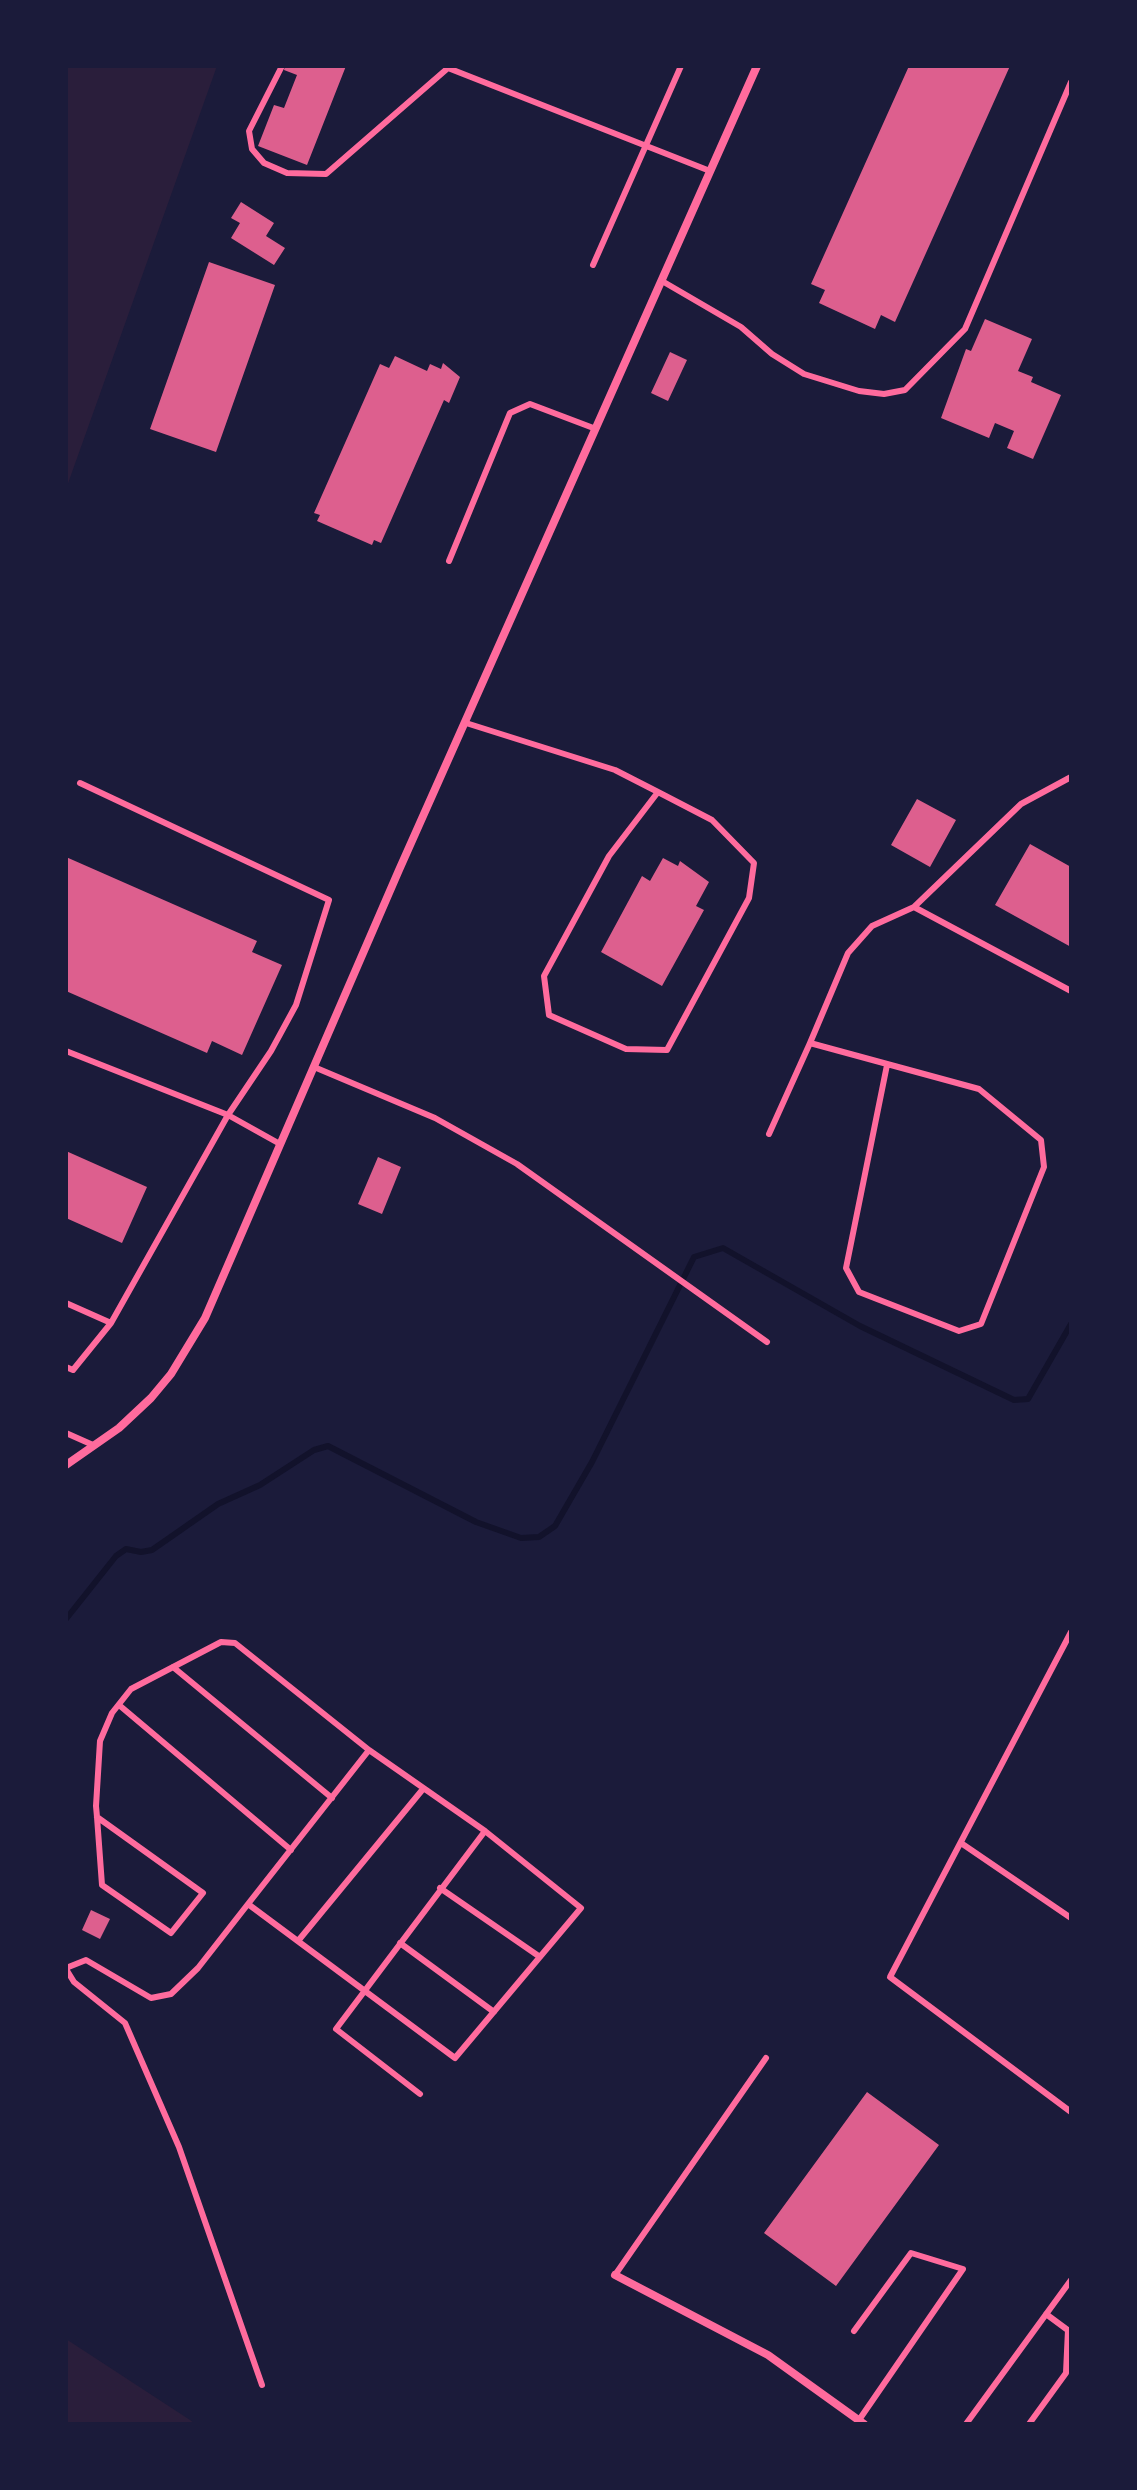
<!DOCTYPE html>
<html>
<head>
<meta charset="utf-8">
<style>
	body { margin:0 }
	#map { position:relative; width:1137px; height:2490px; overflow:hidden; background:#1b1b3a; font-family:"Archivo Narrow",sans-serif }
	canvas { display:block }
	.frame { position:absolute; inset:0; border:68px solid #1b1b3a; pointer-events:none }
</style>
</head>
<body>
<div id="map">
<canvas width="1137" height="2490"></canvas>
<div class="frame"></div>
</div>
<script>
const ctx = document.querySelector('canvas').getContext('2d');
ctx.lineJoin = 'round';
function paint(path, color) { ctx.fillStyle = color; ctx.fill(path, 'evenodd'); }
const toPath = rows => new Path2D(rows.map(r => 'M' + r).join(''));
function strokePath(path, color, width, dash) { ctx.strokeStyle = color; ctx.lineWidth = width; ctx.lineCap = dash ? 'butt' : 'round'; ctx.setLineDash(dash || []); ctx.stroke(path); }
paint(toPath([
	[66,66,217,66,66,489],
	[66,2339,190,2420,195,2424,66,2424]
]), '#2a1e3b');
strokePath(toPath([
	[66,1619,116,1556,126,1549,141,1552,152,1550,218,1504,260,1485,314,1450,328,1446,476,1522,521,1538,539,1537,555,1526,592,1462,694,1257,723,1248,860,1326,1014,1400,1028,1399,1071,1324]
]), '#12122b', 6);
paint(toPath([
	[285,66,346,66,307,165,258,146,274,105,284,108,297,75,284,70],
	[909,66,1010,66,895,322,881,315,875,329,819,303,825,290,811,284],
	[241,202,274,223,266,236,285,248,274,265,231,238,240,223,231,218],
	[209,262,275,285,216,452,150,429],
	[985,319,1032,339,1018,371,1033,377,1031,382,1061,395,1033,459,1007,448,1014,431,995,423,989,438,941,418,966,349,971,351],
	[670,352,687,360,668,401,651,393],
	[395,356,427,371,430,364,441,369,443,363,460,377,449,403,444,400,381,543,374,540,372,545,317,521,320,515,314,513,380,364,389,368],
	[917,799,956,820,930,867,891,845],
	[1030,844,1071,867,1071,947,995,905],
	[66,857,257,941,252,952,282,965,242,1055,212,1041,207,1053,66,991],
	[663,858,678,866,680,861,709,882,696,906,704,910,662,986,601,952,642,876,650,881],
	[66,1151,147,1187,122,1243,66,1218],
	[378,1157,401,1167,382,1214,358,1204],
	[91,1910,110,1919,100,1939,82,1930],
	[867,2092,939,2145,836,2286,764,2233]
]), '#dd5f8e');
strokePath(toPath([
	[282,66,249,131,252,149,264,163,287,173,326,174,448,68,710,171],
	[593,265,681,66],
	[662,281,741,327,772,354,804,374,859,391,884,394,905,390,965,329,1071,82],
	[449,561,510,413,530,404,596,429],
	[466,723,615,770,658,792,712,820,754,863,749,898,667,1050,626,1049,549,1015,544,976,609,856,658,792],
	[1071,777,1021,804,914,907,1071,991],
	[66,1051,228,1115,280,1144],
	[887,1065,846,1268,859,1292,959,1331,981,1324,1044,1167,1041,1140,979,1089,810,1043,848,953,872,926,914,907],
	[314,1067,435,1118,517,1164,767,1342],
	[769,1134,810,1043],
	[66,1303,111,1323],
	[66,1367,73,1370,111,1323,228,1115,271,1051,296,1005,329,900,80,783],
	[66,1433,93,1445],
	[1071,1632,890,1977,1071,2112],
	[173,1667,332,1798],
	[119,1705,291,1850],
	[97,1817,203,1893,171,1933,102,1885,97,1817,96,1806,100,1741,112,1713,131,1689,221,1642,235,1643,369,1750],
	[961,1843,1071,1918],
	[440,1888,540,1957],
	[298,1941,423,1789],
	[400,1943,494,2012],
	[66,1968,86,1960,151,1998,171,1994,198,1968,248,1904,369,1750,485,1831,581,1908,455,2058,248,1904],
	[66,1969,74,1982,125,2023,179,2147,262,2385],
	[420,2094,336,2029,485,1831],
	[615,2275,766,2058],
	[1046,2314,1069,2331],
	[854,2331,911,2253,963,2269,859,2420],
	[966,2424,1071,2280],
	[1029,2424,1066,2373,1068,2330]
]), '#ff6b9d', 6);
strokePath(toPath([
	[66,1465,119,1428,151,1398,171,1374,205,1318,399,870,757,66],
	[615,2275,768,2355,864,2424]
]), '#ff6b9d', 8);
</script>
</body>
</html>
